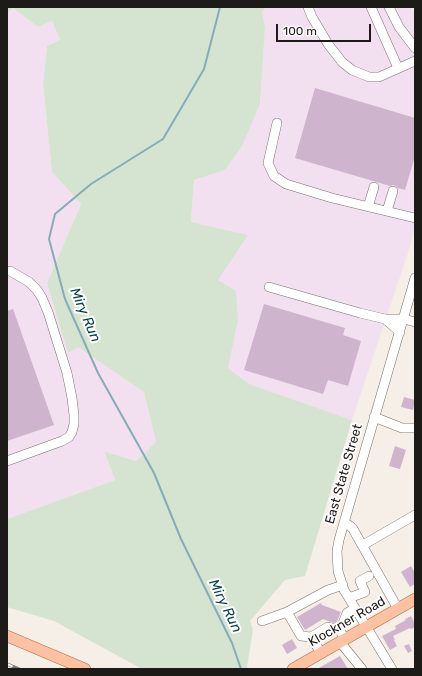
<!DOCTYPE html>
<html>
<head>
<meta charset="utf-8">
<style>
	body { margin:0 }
	#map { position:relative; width:422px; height:676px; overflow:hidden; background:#f5efe8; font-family:Rubik,sans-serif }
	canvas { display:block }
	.frame { position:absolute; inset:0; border:8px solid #1d1b18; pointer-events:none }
	.scale { position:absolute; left:276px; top:24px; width:95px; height:18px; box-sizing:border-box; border:2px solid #1d1b18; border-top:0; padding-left:5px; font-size:12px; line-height:14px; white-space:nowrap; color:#1d1b18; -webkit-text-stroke:3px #fefdfc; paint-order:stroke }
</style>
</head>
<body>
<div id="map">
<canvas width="422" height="676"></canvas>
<div class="frame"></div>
<div class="scale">100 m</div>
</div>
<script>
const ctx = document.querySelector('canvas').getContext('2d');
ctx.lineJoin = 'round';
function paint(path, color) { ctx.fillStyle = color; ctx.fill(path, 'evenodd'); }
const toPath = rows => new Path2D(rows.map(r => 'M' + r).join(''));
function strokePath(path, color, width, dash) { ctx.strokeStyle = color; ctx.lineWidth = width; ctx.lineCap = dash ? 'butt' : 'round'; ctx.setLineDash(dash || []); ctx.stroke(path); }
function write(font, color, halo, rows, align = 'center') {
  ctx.font = font + ' Rubik,sans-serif'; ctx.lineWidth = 4; ctx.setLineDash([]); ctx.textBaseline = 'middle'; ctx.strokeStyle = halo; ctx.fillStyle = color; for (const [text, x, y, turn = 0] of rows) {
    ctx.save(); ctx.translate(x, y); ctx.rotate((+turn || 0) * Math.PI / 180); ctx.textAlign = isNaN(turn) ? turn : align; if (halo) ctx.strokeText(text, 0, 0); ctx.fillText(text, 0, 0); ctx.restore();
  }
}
paint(toPath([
	[266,7,411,7,415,14,415,228,408,253,352,420,249,384,228,368,238,321,217,281,191,222,194,180,225,170,260,104,265,28,262,12],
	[13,8,38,27,52,21,60,41,47,46,43,84,52,172,81,204,47,283,68,353,78,346,144,392,156,442,136,461,104,451,115,480,7,519,7,14]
]), '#f2e0f1');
paint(toPath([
	[7,7,266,7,262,12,265,28,260,104,242,146,225,170,194,180,191,222,248,235,218,280,236,291,238,321,228,368,249,384,352,420,305,576,285,580,250,621,253,630,247,667,248,669,142,669,54,621,7,607,7,519,115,480,104,451,136,461,156,442,144,392,78,347,68,353,47,283,81,204,52,172,43,84,47,46,60,40,52,21,38,27,13,8,7,14]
]), '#d5e4d1');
strokePath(toPath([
	[220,7,204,69,163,139,91,184,55,214,49,239,65,299,98,373,154,473,181,539,232,643,241,669]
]), '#86acb6', 2);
paint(toPath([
	[315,88,415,118,415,156,405,190,398,188,394,185,390,186,295,158],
	[264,304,345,328,343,335,361,341,348,386,328,380,323,394,244,370],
	[13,309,54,425,7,441,7,311],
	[404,397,415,400,413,410,401,407],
	[395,446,406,450,400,469,389,466],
	[411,566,415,573,415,584,410,587,401,572],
	[321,603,322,605,341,612,336,624,323,619,305,630,297,617],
	[411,616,415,624,415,627,411,629,410,628,393,636,395,640,394,640,397,646,390,650,382,636,396,629,395,626,406,620,405,619],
	[292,639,297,648,287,654,282,645],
	[409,644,412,651,408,653,404,646],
	[340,656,348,669,317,669]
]), '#ceb4cc');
const minor = toPath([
	[308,7,312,17,328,44,342,62,352,70,369,77,379,77,415,61],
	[371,7,398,68],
	[389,7,399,27,415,48],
	[277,123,268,163,274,176,286,184,332,198,415,218],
	[368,207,374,187],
	[387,211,393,191],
	[269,287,360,313,385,319,400,332],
	[385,319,404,319,415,322],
	[374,417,402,428,415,428],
	[7,461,62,441,69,437,72,432,74,424,74,415,72,398,67,373,48,312,42,298,37,290,29,282,17,275,10,271],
	[344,522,350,526,353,529,398,609],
	[363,545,415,515],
	[349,598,365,592,360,581,369,576],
	[287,612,301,636,311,637],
	[262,621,287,612,328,590,343,585],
	[343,636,340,631,347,613,355,608],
	[340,642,362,669],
	[321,653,311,637,328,627,340,631],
	[392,669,344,590,338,571,337,551,339,540,415,278]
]);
const major = toPath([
	[7,636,85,669],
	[293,669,415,599]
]);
strokePath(minor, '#77726b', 10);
strokePath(major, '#af6c49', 12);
strokePath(minor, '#fff', 9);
strokePath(major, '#fec1a1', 11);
const rail = toPath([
	[7,664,19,669]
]);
strokePath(rail, '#807c78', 3.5);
strokePath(rail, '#fefdfc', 2, [6]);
write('13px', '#1d1b18', '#fefdfc', [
	["East State Street",344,474,-74],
	["Klockner Road",347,622,-30]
]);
write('italic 14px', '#013d4a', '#fefdfc', [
	["Miry Run",85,315,67],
	["Miry Run",225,606,64]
]);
</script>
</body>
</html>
